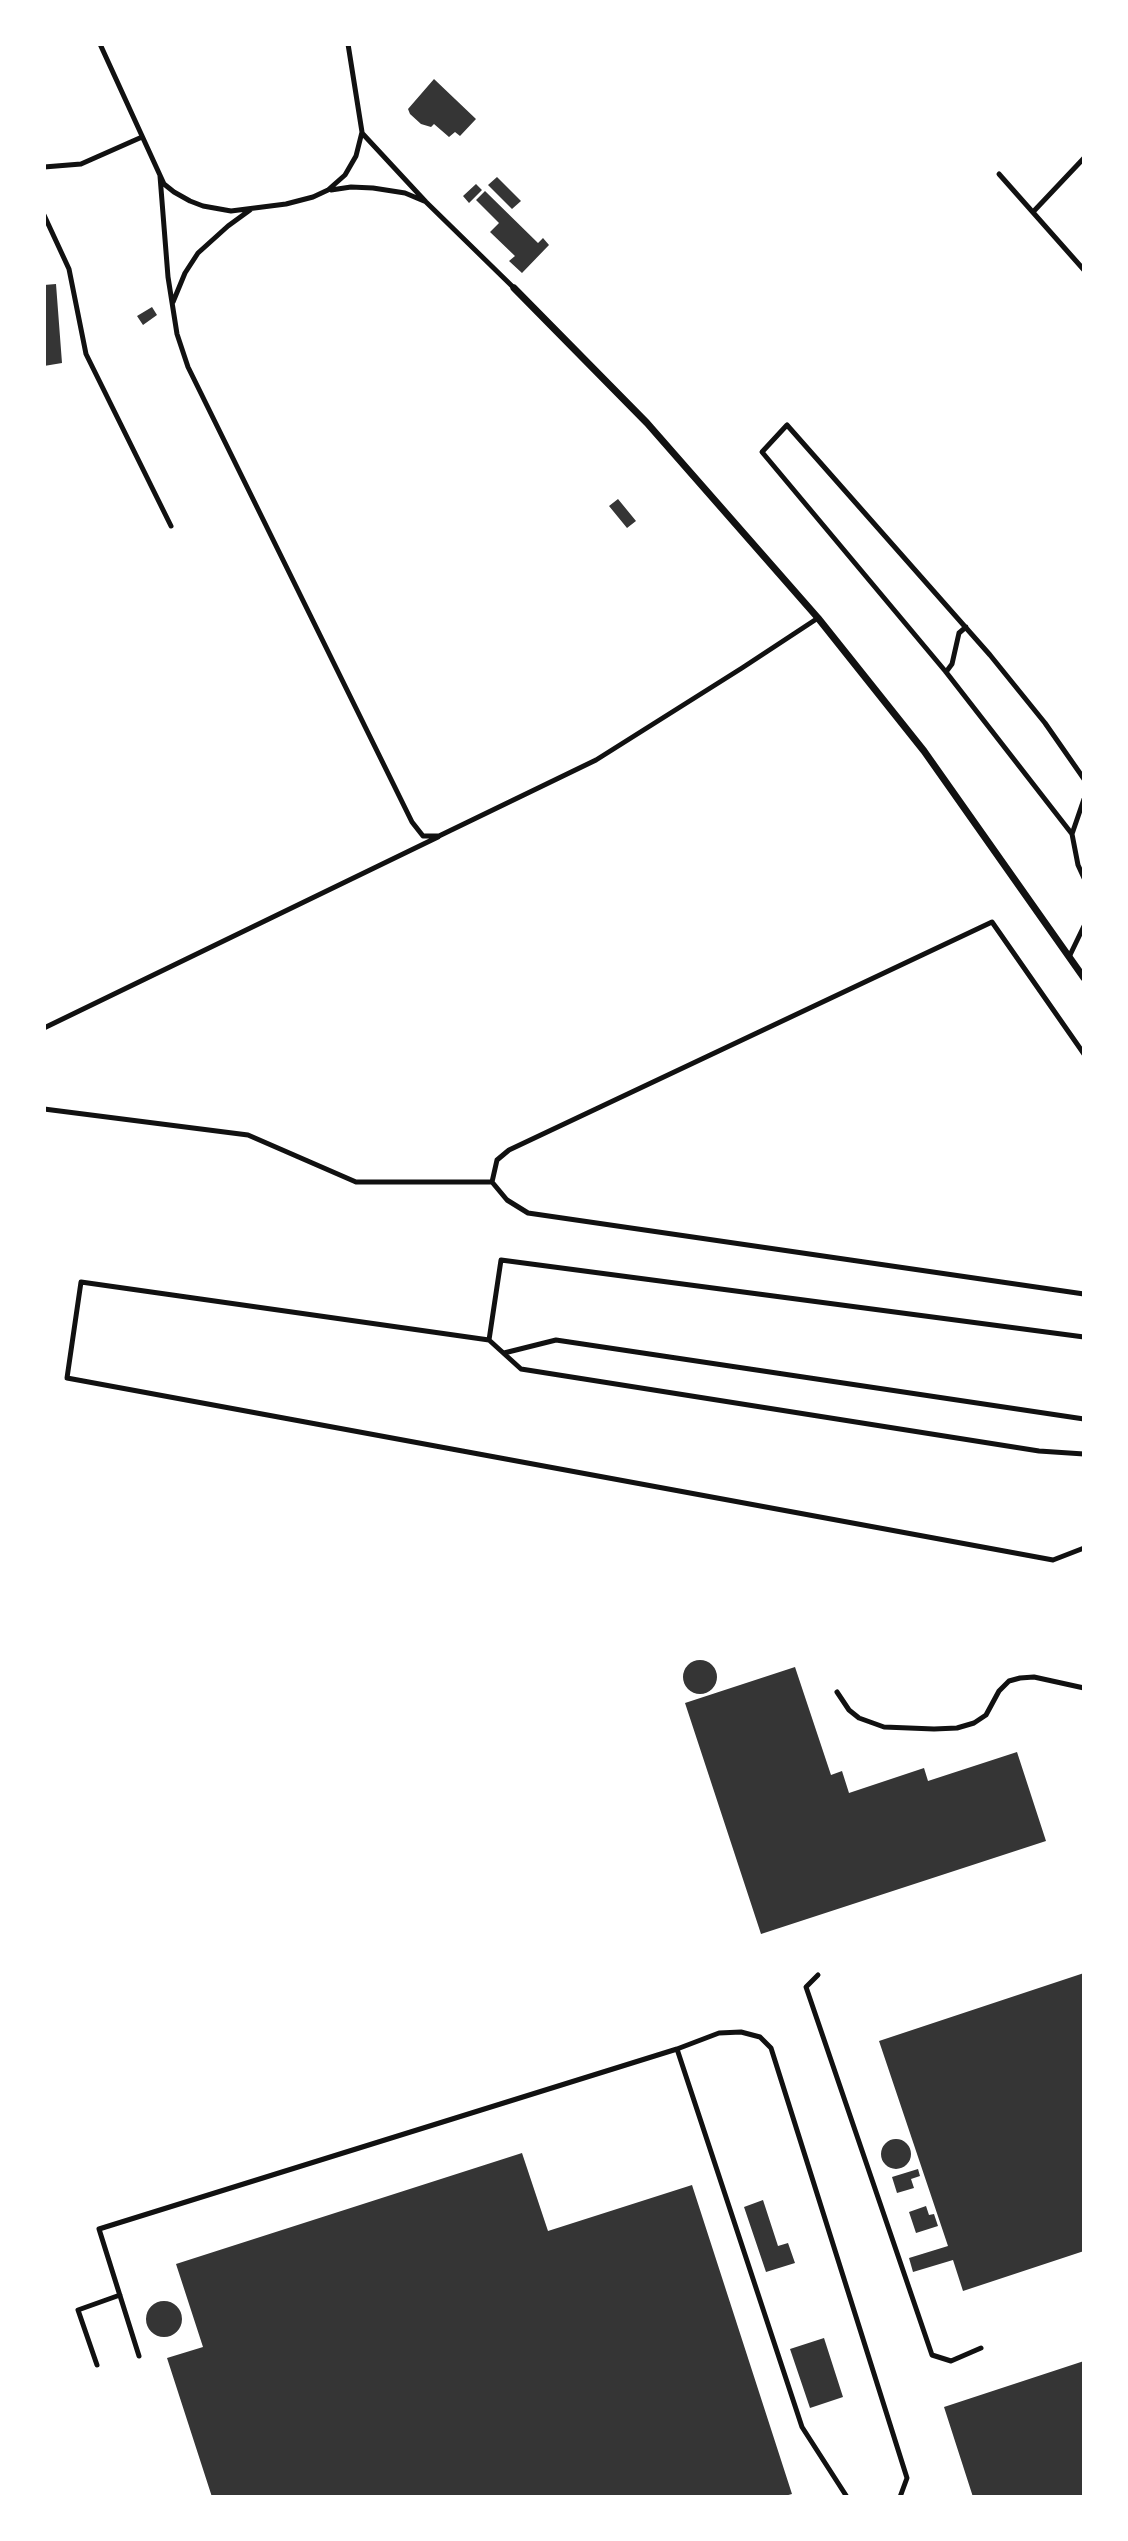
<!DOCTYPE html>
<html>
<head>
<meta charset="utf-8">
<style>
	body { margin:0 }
	#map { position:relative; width:1128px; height:2541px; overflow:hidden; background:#fff; font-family:Quicksand,sans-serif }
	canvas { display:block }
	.frame { position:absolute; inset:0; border:46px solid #fff; pointer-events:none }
</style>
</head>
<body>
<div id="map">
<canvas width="1128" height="2541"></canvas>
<div class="frame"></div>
</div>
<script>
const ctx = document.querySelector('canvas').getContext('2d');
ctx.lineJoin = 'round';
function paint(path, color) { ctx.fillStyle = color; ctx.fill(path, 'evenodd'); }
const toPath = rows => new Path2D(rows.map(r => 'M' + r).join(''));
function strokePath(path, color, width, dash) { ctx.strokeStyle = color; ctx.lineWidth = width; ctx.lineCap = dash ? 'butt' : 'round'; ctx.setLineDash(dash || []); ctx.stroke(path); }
paint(toPath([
	[434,79,476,119,460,136,455,132,449,137,434,124,431,127,421,124,410,114,408,109],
	[497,177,521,201,512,209,488,185],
	[476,184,482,190,469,203,463,196],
	[485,191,538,243,543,238,549,245,522,273,509,261,515,256,490,232,499,223,476,200],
	[56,284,62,363,44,366,44,285],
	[152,307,157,315,143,325,137,316],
	[618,499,636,521,627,528,609,506],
	'683 1677a17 17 0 1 1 34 0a17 17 0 1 1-34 0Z',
	[795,1667,831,1775,842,1771,849,1793,924,1768,928,1781,1017,1752,1046,1841,761,1934,685,1703],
	[1084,1973,1084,2251,963,2291,953,2260,913,2272,909,2258,948,2246,879,2041],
	'881 2154a15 15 0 1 1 30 0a15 15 0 1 1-30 0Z',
	[522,2153,548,2231,692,2185,792,2494,781,2497,212,2497,167,2358,203,2347,176,2264],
	[918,2169,920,2176,911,2179,914,2188,897,2193,892,2177],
	[763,2200,778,2246,788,2243,795,2263,766,2272,744,2207],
	[926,2206,929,2215,934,2214,938,2226,916,2233,909,2212],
	'146 2319a18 18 0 1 1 36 0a18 18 0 1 1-36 0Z',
	[824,2338,843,2397,810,2408,790,2349],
	[1084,2361,1084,2497,973,2497,944,2407]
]), '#353535');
strokePath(toPath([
	[100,44,164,184,174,192,190,201,203,206,231,211,286,204,313,197,328,190,345,175,356,156,362,132,348,44],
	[362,133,426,202,514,288],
	[44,167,81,164,142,137],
	[999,174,1084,270],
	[160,176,168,277,177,334,188,367,412,822,423,836,439,836,596,760,742,668,818,618],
	[331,190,351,187,373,188,405,193,424,201],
	[1033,212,1084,158],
	[44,215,69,269,86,354,171,526],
	[173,302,185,273,198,253,228,226,250,210],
	[946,672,952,664,959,633,966,627],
	[1084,779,1045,723,990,655,787,425,762,452,946,672,1072,834,1078,865,1084,878],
	[1072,834,1084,799],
	[1070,955,1084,926],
	[44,1028,438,837],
	[44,1109,248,1135,356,1182,492,1182],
	[492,1182,497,1160,509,1150,992,922,1084,1054],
	[492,1182,507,1200,528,1213,1084,1294],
	[489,1340,501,1260,1084,1337],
	[504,1353,556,1340,1084,1419],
	[1084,1454,1039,1451,521,1369,489,1340,81,1282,67,1378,1053,1560,1084,1548],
	[837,1692,849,1710,859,1718,884,1727,934,1729,957,1728,974,1723,986,1715,999,1691,1009,1681,1020,1678,1034,1677,1084,1688],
	[818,1975,806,1987,932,2355,951,2361,981,2348],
	[677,2049,802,2427,847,2497],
	[139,2356,99,2229,677,2049,719,2033,741,2032,760,2037,771,2048,907,2478,900,2497],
	[97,2365,78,2310,120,2295]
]), '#111', 5);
strokePath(toPath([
	[514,288,647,423,818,618,924,751,1084,978]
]), '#111', 7);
</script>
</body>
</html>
